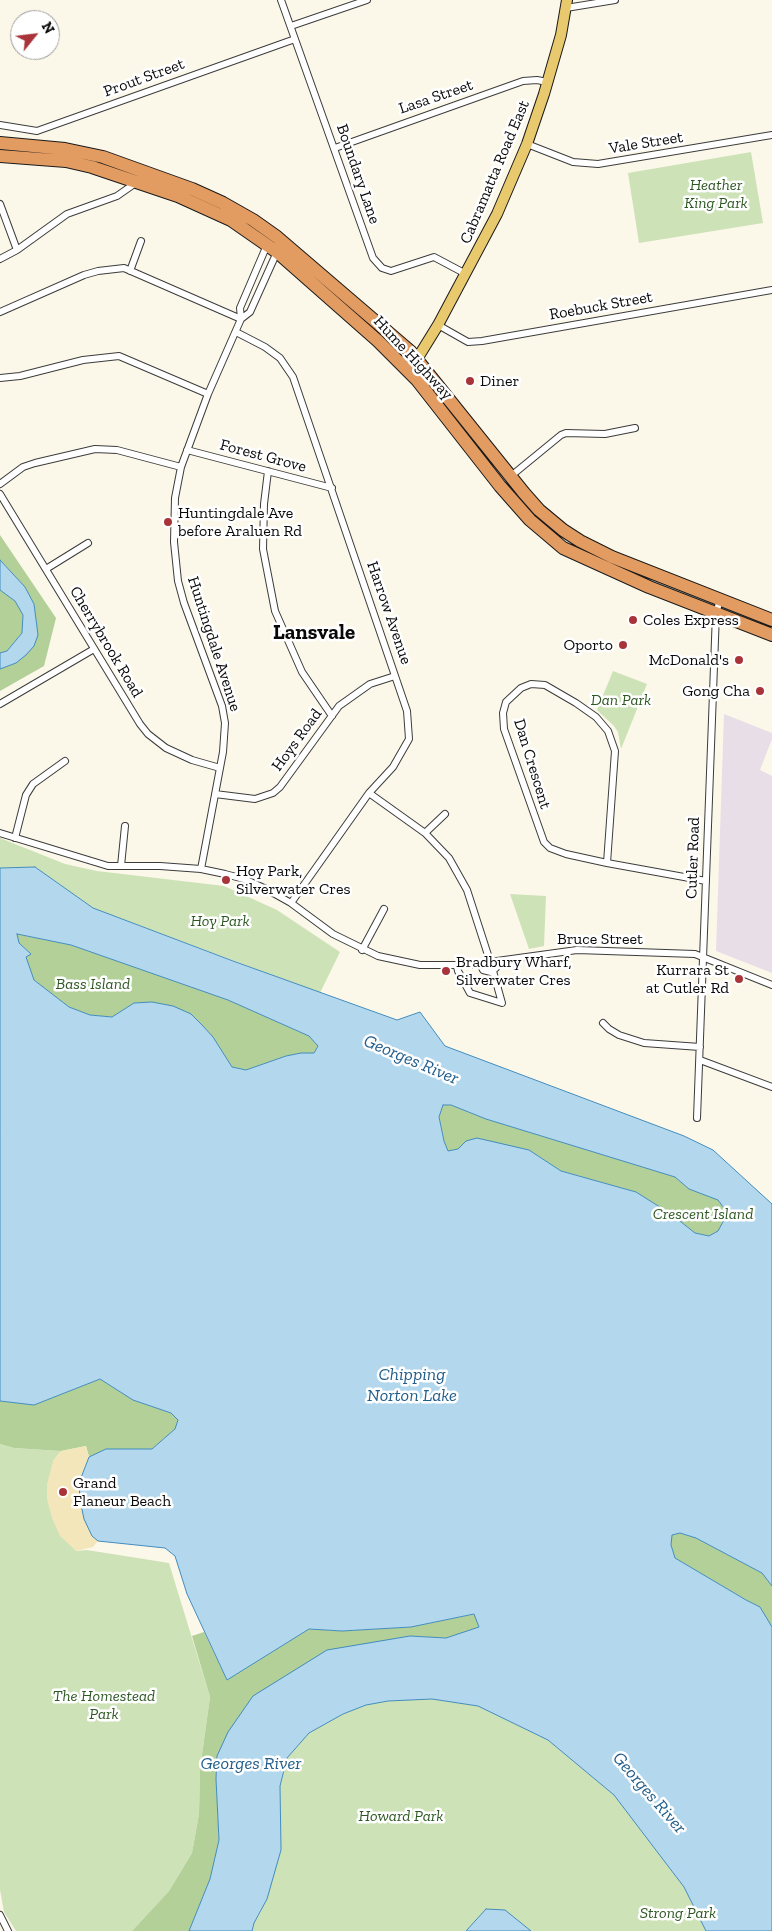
<!DOCTYPE html>
<html>
<head>
<meta charset="utf-8">
<style>
	body { margin:0 }
	#map { position:relative; width:772px; height:1931px; overflow:hidden; background:#fcf8e9; font-family:"Zilla Slab",serif }
	canvas { display:block }
	.north { position:absolute; left:10px; top:10px; width:50px; height:50px; box-sizing:border-box; background:#fff; border:1px solid #9d9d9d; border-radius:50%; rotate:61deg; font-size:14px; font-weight:700; line-height:20px; text-align:center; color:#090909 }
	.north::after { content:''; display:block; margin:auto; width:18px; height:22px; background:#a83339; clip-path:polygon(50% 0,100% 100%,50% 72%,0 100%) }
</style>
</head>
<body>
<div id="map">
<canvas width="772" height="1931"></canvas>
<div class="north">N</div>
</div>
<script>
const ctx = document.querySelector('canvas').getContext('2d');
ctx.lineJoin = 'round';
function paint(path, color) { ctx.fillStyle = color; ctx.fill(path, 'evenodd'); }
const toPath = rows => new Path2D(rows.map(r => 'M' + r).join(''));
function strokePath(path, color, width, dash) { ctx.strokeStyle = color; ctx.lineWidth = width; ctx.lineCap = dash ? 'butt' : 'round'; ctx.setLineDash(dash || []); ctx.stroke(path); }
function write(font, color, halo, rows, align = 'center') {
  ctx.font = font + ' "Zilla Slab",serif'; ctx.lineWidth = 5; ctx.setLineDash([]); ctx.textBaseline = 'middle'; ctx.strokeStyle = halo; ctx.fillStyle = color; for (const [text, x, y, turn = 0] of rows) {
    ctx.save(); ctx.translate(x, y); ctx.rotate((+turn || 0) * Math.PI / 180); ctx.textAlign = isNaN(turn) ? turn : align; if (halo) ctx.strokeText(text, 0, 0); ctx.fillText(text, 0, 0); ctx.restore();
  }
}
paint(toPath([
	[724,714,772,733,772,739,760,770,772,776,772,973,716,951]
]), '#e7dee8');
paint(toPath([
	[751,152,763,223,639,243,628,173],
	[613,671,647,684,621,749,618,732,614,726,597,710],
	[0,838,65,864,97,871,224,886,277,910,340,952,320,993,93,908,35,867,0,868],
	[510,894,546,896,544,946,529,949],
	[0,1444,14,1448,61,1451,53,1461,76,1551,87,1550,169,1563,210,1697,200,1769,199,1814,192,1853,169,1891,132,1931,16,1931,4,1912,0,1890],
	[432,1699,478,1706,548,1740,614,1795,684,1887,706,1931,252,1931,254,1923,261,1911,281,1850,280,1786,287,1758,309,1733,343,1714,366,1705,388,1701]
]), '#cde2b7');
paint(toPath([
	[0,535,56,618,44,666,0,691,0,669,16,663,38,635,34,604,25,587,0,560],
	[0,590,15,601,23,614,22,633,7,651,0,653],
	[16,934,71,945,228,1000,309,1036,318,1045,314,1053,301,1053,286,1056,246,1070,232,1067,213,1037,191,1014,152,1002,134,1003,112,1017,90,1015,69,1007,34,980,25,956,31,954,19,943],
	[443,1105,451,1105,486,1119,675,1177,689,1189,718,1200,726,1211,724,1220,718,1231,709,1236,695,1233,671,1214,636,1192,561,1171,529,1150,466,1141,458,1149,448,1151,444,1141,439,1117],
	[100,1379,133,1400,171,1413,178,1420,175,1429,152,1449,106,1449,89,1457,86,1446,61,1451,14,1448,0,1444,0,1401,34,1405],
	[680,1533,696,1538,762,1573,772,1586,772,1627,760,1607,746,1600,675,1558,671,1545,672,1535],
	[475,1614,479,1628,446,1638,410,1636,217,1756,216,1779,219,1840,210,1879,189,1931,132,1931,169,1891,192,1853,199,1814,200,1769,210,1697,192,1636,204,1632,227,1680,309,1629,342,1631,411,1627]
]), '#b2d098');
paint(toPath([
	[86,1446,89,1457,79,1483,92,1536,98,1541,93,1547,76,1551,60,1536,52,1518,47,1499,47,1484,53,1461,61,1451]
]), '#f2e6ba');
const water = toPath([
	[0,560,25,587,34,604,38,635,34,646,26,655,16,663,0,669,0,653,7,651,22,633,23,615,15,601,0,590,0,560],
	[35,867,93,908,233,961,397,1020,420,1012,445,1046,684,1136,713,1150,772,1204,772,1586,762,1573,696,1538,680,1533,672,1535,671,1545,675,1558,746,1600,760,1607,772,1627,772,1931,706,1931,684,1887,614,1795,548,1740,478,1706,432,1699,388,1701,366,1705,343,1714,309,1733,287,1758,280,1786,281,1850,267,1899,254,1923,252,1931,189,1931,210,1879,219,1840,216,1779,217,1756,228,1732,253,1696,327,1650,410,1636,446,1638,479,1627,474,1614,411,1627,342,1631,309,1629,227,1680,187,1594,175,1556,165,1548,98,1541,92,1536,84,1519,80,1500,79,1483,89,1457,106,1449,152,1449,175,1429,178,1420,171,1413,133,1400,100,1379,34,1405,0,1401,0,868,35,867],
	[17,934,71,945,228,1000,309,1036,318,1046,314,1053,301,1053,286,1056,246,1070,232,1067,213,1037,203,1026,191,1014,173,1006,152,1002,134,1003,112,1017,90,1015,69,1007,34,980,26,957,31,954,19,943,17,934],
	[443,1105,451,1105,486,1119,675,1177,689,1189,718,1200,726,1211,724,1220,718,1231,709,1236,695,1233,671,1214,636,1192,561,1171,529,1150,477,1138,466,1141,458,1149,448,1151,444,1141,439,1117,443,1105],
	[486,1909,505,1910,531,1931,466,1931,486,1909]
]);
paint(water, '#b3d8ee');
strokePath(water, '#438cbc', 1);
const street = toPath([
	[281,0,373,258,382,268,391,271,434,257,466,274],
	[566,8,615,0],
	[291,26,367,0],
	[0,125,37,131,295,39],
	[527,144,573,162,598,164,772,135],
	[335,148,523,81,537,80,547,82],
	[0,204,17,250],
	[0,259,17,250,67,214,117,196,137,182],
	[130,271,141,241],
	[0,312,84,275,98,271,124,268,241,319],
	[241,319,250,312,277,252],
	[438,325,468,342,482,341,772,290],
	[236,332,265,347,280,358,293,377,407,711,409,739,393,767,369,793,291,903],
	[0,378,20,376,83,360,119,356,208,394],
	[187,450,332,488],
	[268,471,264,504,263,549,275,611,302,672,332,716],
	[511,476,561,435,566,433,605,434,635,428],
	[0,484,23,467,35,463,95,449,117,450,181,467],
	[0,494,140,724,148,734,166,748,192,760,220,768],
	[46,569,88,543],
	[0,704,94,649],
	[369,793,425,833,449,858,467,890,488,955],
	[215,794,255,799,273,793,280,787,339,706,370,684,395,676],
	[0,833,108,866,160,866,201,869,225,874,244,879,266,889,291,903,333,934,378,956,420,965,481,965],
	[425,833,445,814],
	[15,838,26,795,33,784,65,761],
	[607,863,615,751,608,731,596,717,576,703,545,685,531,684,521,688,506,702,503,713,504,729,544,842,550,848,566,854,607,863,706,881],
	[121,866,125,826],
	[201,869,223,752,225,723,222,706,184,603,178,581,174,542,175,498,181,467,208,394,241,319,240,308,267,245],
	[362,950,384,909],
	[497,961,577,950,695,954,772,985],
	[481,965,483,970,491,972,496,968,497,961],
	[457,966,458,971,470,993,502,1003,493,971],
	[603,1023,609,1029,619,1035,644,1043,700,1047],
	[700,1060,772,1087],
	[697,1118,716,613,720,600],
	[0,1915,8,1931]
]);
const primary = toPath([
	[409,372,438,325,497,214,527,144,544,94,561,35,567,0]
]);
const highway = toPath([
	[0,143,65,149,103,157,192,189,223,203,253,220,277,237,410,351,524,493,539,510,563,530,580,541,612,557,772,620],
	[0,156,66,161,92,167,178,196,231,220,277,252,378,341,417,380,500,486,530,520,563,548,649,587,772,635]
]);
strokePath(street, '#3c3c3c', 8);
strokePath(primary, '#1a1a1a', 12);
strokePath(highway, '#1a1a1a', 14);
strokePath(street, '#fff', 6);
strokePath(primary, '#e8c96d', 10);
strokePath(highway, '#e29b61', 12);
for (const [x, y, r, color] of [
	[470,381,5,"#a83339"],
	[168,522,5,"#a83339"],
	[633,620,5,"#a83339"],
	[623,645,5,"#a83339"],
	[739,660,5,"#a83339"],
	[760,691,5,"#a83339"],
	[226,880,5,"#a83339"],
	[446,971,5,"#a83339"],
	[739,979,5,"#a83339"],
	[63,1492,5,"#a83339"]
]) { const dot = new Path2D(); dot.arc(x, y, r, 0, 2 * Math.PI); ctx.fillStyle = color; ctx.fill(dot); strokePath(dot, '#fff', 2); }
write('16px', '#090909', '#fff', [
	["Prout Street",144,78,-20],
	["Lasa Street",436,97,-19],
	["Vale Street",646,143,-9],
	["Cabramatta Road East",495,172,-67],
	["Boundary Lane",358,174,71],
	["Roebuck Street",601,306,-10],
	["Hume Highway",413,358,47],
	["Forest Grove",263,456,15],
	["Harrow Avenue",389,613,71],
	["Cherrybrook Road",106,642,59],
	["Huntingdale Avenue",214,644,72],
	["Hoys Road",297,740,-54],
	["Dan Crescent",532,764,73],
	["Cutler Road",693,858,-88],
	["Bruce Street",600,939]
]);
write('italic 16px', '#2e5823', '#fff', [
	["Heather",716,185],
	["King Park",716,203],
	["Dan Park",621,700],
	["Hoy Park",220,921],
	["Bass Island",93,984],
	["Crescent Island",703,1214],
	["The Homestead",104,1696],
	["Park",104,1714],
	["Howard Park",401,1816],
	["Strong Park",678,1913]
]);
write('16px', '#090909', '#fff', [
	["Diner",480,381],
	["Huntingdale Ave",178,513],
	["before Araluen Rd",178,531],
	["Coles Express",643,620],
	["Oporto",613,645,"right"],
	["McDonald's",729,660,"right"],
	["Gong Cha",750,691,"right"],
	["Hoy Park,",236,871],
	["Silverwater Cres",236,889],
	["Bradbury Wharf,",456,962],
	["Silverwater Cres",456,980],
	["Kurrara St",729,970,"right"],
	["at Cutler Rd",729,988,"right"],
	["Grand",73,1483],
	["Flaneur Beach",73,1501]
], 'left');
write('italic 18px', '#235e8b', '#fff', [
	["Georges River",411,1060,23],
	["Chipping",412,1375],
	["Norton Lake",412,1396],
	["Georges River",251,1764],
	["Georges River",649,1793,49]
]);
write('bold 21px', '#090909', '#fff', [
	["Lansvale",314,633]
]);
</script>
</body>
</html>
